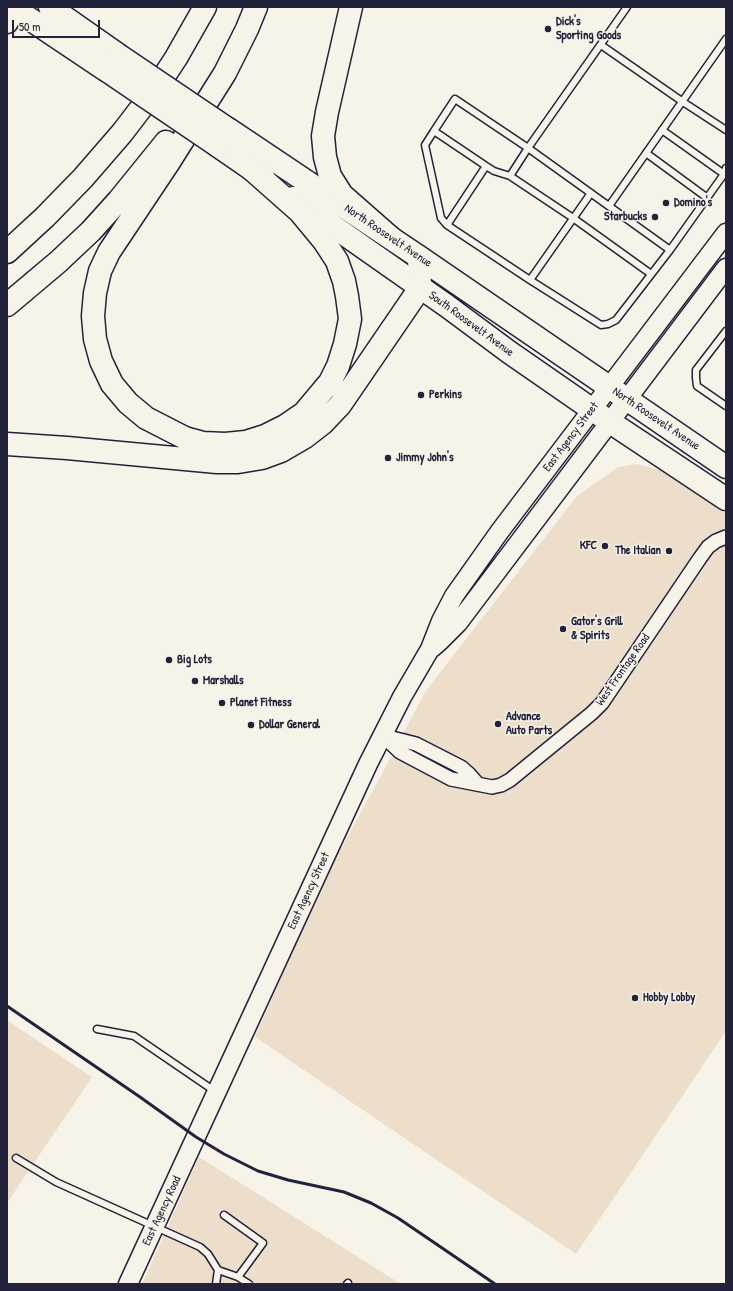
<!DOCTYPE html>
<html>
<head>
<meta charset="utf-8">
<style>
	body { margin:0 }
	#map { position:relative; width:733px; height:1291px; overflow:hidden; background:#f7f3e8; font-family:"Patrick Hand",sans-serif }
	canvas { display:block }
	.frame { position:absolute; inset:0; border:8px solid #22223b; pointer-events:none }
	.scale { position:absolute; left:12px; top:20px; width:88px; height:18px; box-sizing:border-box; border:2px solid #22223b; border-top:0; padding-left:5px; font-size:12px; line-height:14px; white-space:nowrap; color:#22223b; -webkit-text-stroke:3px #f7f3e8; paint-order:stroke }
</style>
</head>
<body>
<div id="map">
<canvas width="733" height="1291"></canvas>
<div class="frame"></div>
<div class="scale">50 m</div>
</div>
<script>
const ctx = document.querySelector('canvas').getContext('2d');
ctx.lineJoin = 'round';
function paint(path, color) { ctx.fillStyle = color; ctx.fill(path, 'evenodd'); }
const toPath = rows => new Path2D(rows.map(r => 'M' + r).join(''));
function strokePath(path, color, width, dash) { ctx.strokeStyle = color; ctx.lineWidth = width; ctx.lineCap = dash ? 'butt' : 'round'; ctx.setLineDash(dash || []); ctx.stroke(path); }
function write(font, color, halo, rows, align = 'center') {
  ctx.font = font + ' "Patrick Hand",sans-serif'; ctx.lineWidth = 3; ctx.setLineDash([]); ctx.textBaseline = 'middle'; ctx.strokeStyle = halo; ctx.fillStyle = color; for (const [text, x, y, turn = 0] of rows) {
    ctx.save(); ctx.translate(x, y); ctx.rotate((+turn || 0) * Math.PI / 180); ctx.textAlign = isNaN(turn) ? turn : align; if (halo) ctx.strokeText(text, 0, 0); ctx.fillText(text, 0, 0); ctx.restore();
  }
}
paint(toPath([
	[637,464,663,471,726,513,726,1031,576,1254,255,1037,325,878,385,768,425,692,577,496,618,467],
	[7,1020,92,1077,7,1203],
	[199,1157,401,1284,142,1284]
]), '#ecdeca');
const service = toPath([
	[627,7,528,148,670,250,724,174,726,168],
	[601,45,683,102,726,130],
	[662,130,724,174],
	[434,131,425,145,441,218,447,225,530,280],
	[646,153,706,197],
	[510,176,494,171,486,166,434,131,455,99,528,148,510,176,573,218,651,274],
	[591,193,530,280,601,325,608,324,616,320,670,250],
	[609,206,726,39],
	[447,225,486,166],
	[726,331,696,370,696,378,697,386,726,406],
	[97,1029,134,1036,216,1092],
	[16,1158,56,1182,200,1247,208,1254,218,1270,216,1284],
	[224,1215,263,1243,238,1277],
	[218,1270,238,1277,249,1284],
	[347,1284,348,1283]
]);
const minor = toPath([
	[382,735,400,752,451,779,492,787,501,785,510,780,592,713,602,703,700,558,708,547,716,541,726,537],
	[384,736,416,744,461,767,469,774,477,783]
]);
const secondary = toPath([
	[432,648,440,641,458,623,726,268],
	[128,1284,368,764,402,697,430,649,441,621,454,596,500,531,726,233]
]);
const trunk = toPath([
	[12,7,106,70],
	[50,7,117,54],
	[228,129,419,257,726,467],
	[218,146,263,177],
	[293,198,447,306,509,352,610,422,726,499]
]);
const motorway = toPath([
	[351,7,327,112,323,136,325,157,330,176,342,195,391,238],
	[7,22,13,7],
	[248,166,300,212,324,241,337,261,344,281,347,296,350,319,345,344,338,366,330,382,304,413,285,426,265,436,246,442,225,444,203,443,185,438,146,418,128,403,112,384,101,361,95,339,93,316,95,293,100,271,109,252,169,162,225,73,247,29,256,7],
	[7,252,45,217,83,178,122,133,155,90,176,58,205,7],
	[7,305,58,262,91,231,119,200,166,142],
	[7,444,67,448,217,462,238,462,262,458,281,451,305,437,323,423,340,405,420,288,419,257]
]);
strokePath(service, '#22223b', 9);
strokePath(minor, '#22223b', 16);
strokePath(secondary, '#22223b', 21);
strokePath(trunk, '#22223b', 25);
strokePath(motorway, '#22223b', 25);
strokePath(service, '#f7f3e8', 6);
strokePath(minor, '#f7f3e8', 13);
strokePath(secondary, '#f7f3e8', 18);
strokePath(trunk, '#f7f3e8', 22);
strokePath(motorway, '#f7f3e8', 22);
strokePath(toPath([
	[7,1006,140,1097,196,1137,224,1154,258,1171,288,1180,344,1192,371,1203,398,1218,495,1284]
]), '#22223b', 3);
const trunkBridge = toPath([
	[117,54,228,129],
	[106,70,218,146]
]);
strokePath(trunkBridge, '#22223b', 25, []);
strokePath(trunkBridge, '#f7f3e8', 22);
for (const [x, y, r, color] of [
	[548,29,4,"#22223b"],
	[666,203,4,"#22223b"],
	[655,217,4,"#22223b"],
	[421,395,4,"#22223b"],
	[388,458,4,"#22223b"],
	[605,546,4,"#22223b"],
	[669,551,4,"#22223b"],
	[563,629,4,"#22223b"],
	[169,660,4,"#22223b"],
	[195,681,4,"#22223b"],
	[222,703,4,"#22223b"],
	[498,724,4,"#22223b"],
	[251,725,4,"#22223b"],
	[635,998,4,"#22223b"]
]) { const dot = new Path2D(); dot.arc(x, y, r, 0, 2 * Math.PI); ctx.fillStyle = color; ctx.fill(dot); strokePath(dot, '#f7f3e8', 1.5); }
write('bold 12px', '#22223b', '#f7f3e8', [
	["Dick's",556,22],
	["Sporting Goods",556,36],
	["Domino's",674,203],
	["Starbucks",647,217,"right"],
	["Perkins",429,395],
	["Jimmy John's",396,458],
	["KFC",597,546,"right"],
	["The Italian",661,551,"right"],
	["Gator's Grill",571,622],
	["& Spirits",571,636],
	["Big Lots",177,660],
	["Marshalls",203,681],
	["Planet Fitness",230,703],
	["Advance",506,717],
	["Auto Parts",506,731],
	["Dollar General",259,725],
	["Hobby Lobby",643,998]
], 'left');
write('12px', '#22223b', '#f7f3e8', [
	["North Roosevelt Avenue",388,236,34],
	["South Roosevelt Avenue",471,324,36],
	["North Roosevelt Avenue",656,419,34],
	["East Agency Street",571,437,-53],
	["West Frontage Road",623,670,-55],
	["East Agency Street",309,891,-65],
	["East Agency Road",162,1211,-65]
]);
</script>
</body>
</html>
